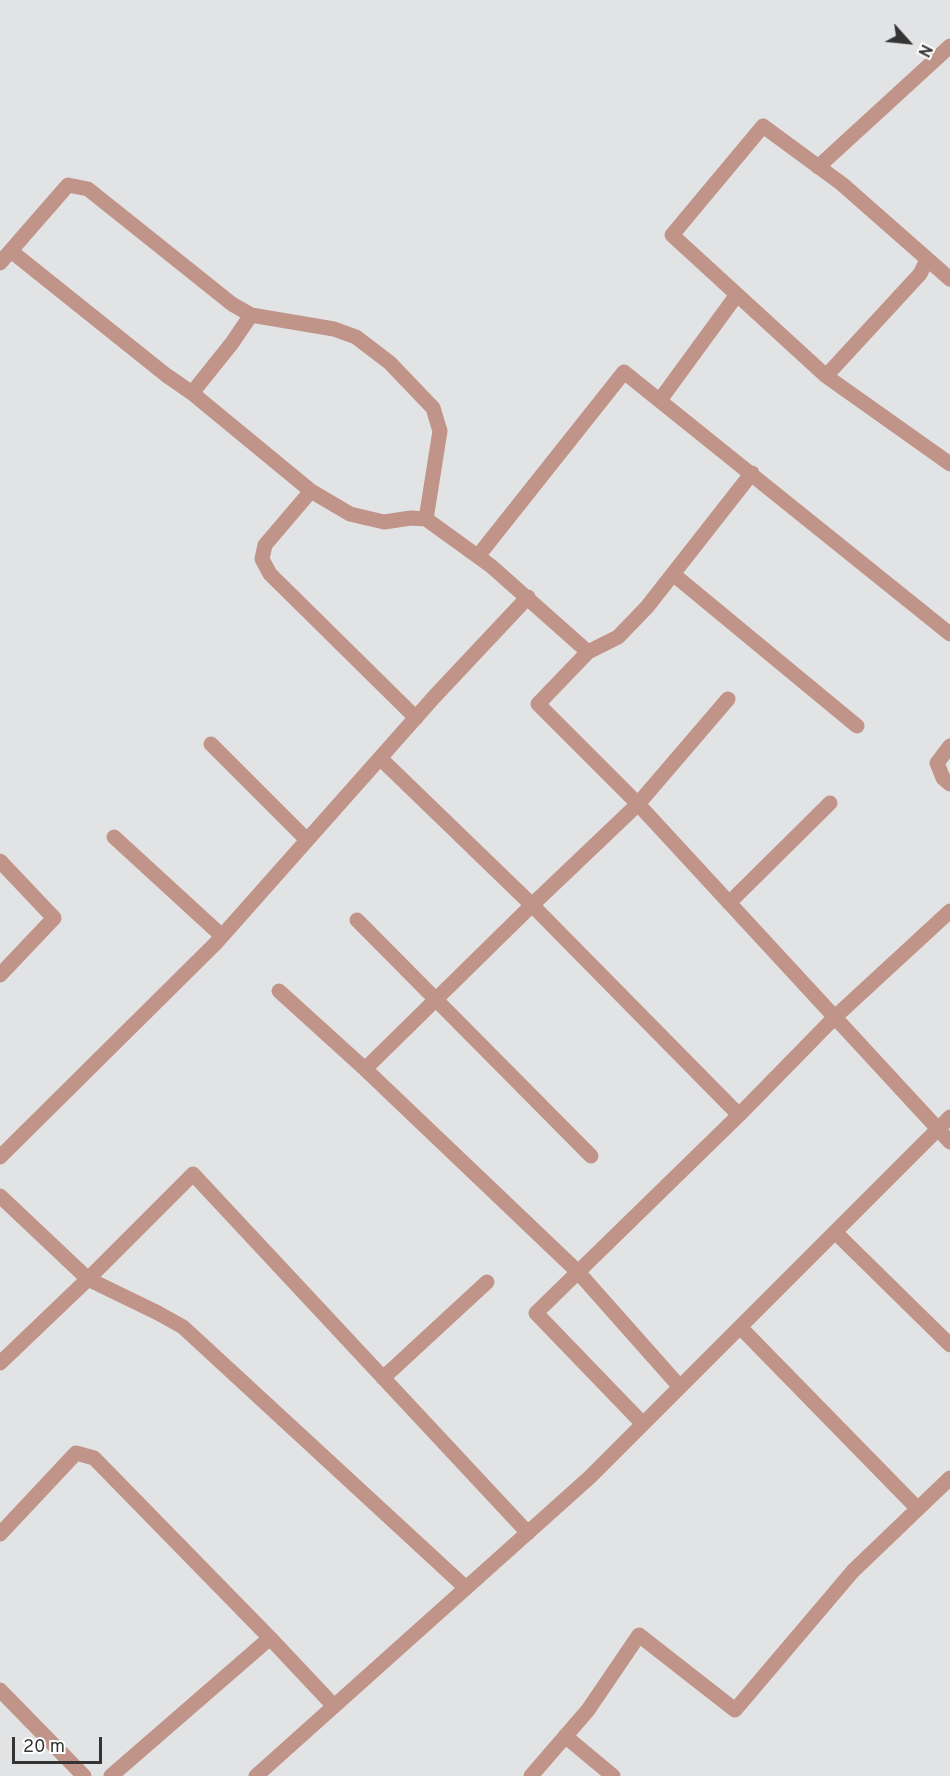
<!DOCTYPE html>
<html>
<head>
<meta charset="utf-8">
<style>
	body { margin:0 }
	#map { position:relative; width:950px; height:1776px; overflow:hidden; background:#e2e3e4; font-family:Overpass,sans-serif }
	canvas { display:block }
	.north { position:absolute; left:878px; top:12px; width:60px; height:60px; -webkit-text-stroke:4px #fff; paint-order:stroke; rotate:117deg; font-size:16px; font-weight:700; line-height:24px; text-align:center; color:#343435 }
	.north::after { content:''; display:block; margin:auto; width:21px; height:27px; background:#343435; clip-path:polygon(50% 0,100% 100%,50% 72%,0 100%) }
	.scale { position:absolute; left:12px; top:1737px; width:90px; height:27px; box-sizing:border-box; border:3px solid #343435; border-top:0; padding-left:8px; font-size:18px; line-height:21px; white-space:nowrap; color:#343435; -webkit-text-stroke:4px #fff; paint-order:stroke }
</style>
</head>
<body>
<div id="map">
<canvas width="950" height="1776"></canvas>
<div class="north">N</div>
<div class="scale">20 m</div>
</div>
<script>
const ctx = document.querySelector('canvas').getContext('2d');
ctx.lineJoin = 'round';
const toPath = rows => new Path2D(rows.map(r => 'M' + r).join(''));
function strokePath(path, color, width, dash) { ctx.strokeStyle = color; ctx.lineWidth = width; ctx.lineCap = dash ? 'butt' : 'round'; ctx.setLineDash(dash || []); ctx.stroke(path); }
strokePath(toPath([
	[818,167,950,46],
	[11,251,166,375,192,393,311,491,350,514,384,522,411,518,426,519,491,566,588,652,618,637,647,607,752,473],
	[0,263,68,185,88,189,232,304,251,315,232,343,192,393],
	[950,279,842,184,763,126,672,235,826,376,950,464],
	[251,315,334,329,356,337,390,363,433,408,440,431,426,519],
	[826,376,920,274,927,260],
	[660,400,736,296],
	[311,491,265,545,262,559,270,574,416,718],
	[478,556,624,372,950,634],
	[673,574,857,726],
	[728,699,638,804,950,1142],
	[211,744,307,840],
	[950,746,937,763,943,778,950,784],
	[380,758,532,905,638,804,538,704,588,652],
	[114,837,222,936],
	[0,861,54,918,0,975],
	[729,903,830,803],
	[357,920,591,1156],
	[279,991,365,1069,578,1272,680,1387],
	[365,1069,532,905,739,1115,536,1313,643,1424],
	[739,1115,835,1017,950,911],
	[0,1157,215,944,435,696,528,597],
	[0,1196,88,1279,0,1363],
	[835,1232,950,1345],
	[740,1327,918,1509],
	[383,1378,487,1282],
	[0,1534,76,1453,94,1458,270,1638],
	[466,1588,183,1327,158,1313,88,1279,193,1174,528,1533],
	[0,1690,84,1776],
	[565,1736,613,1776],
	[111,1776,270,1638,333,1705],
	[256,1776,590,1477,950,1117],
	[531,1776,588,1710,639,1635,735,1710,853,1571,950,1478]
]), '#c09488', 15);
</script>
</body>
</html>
